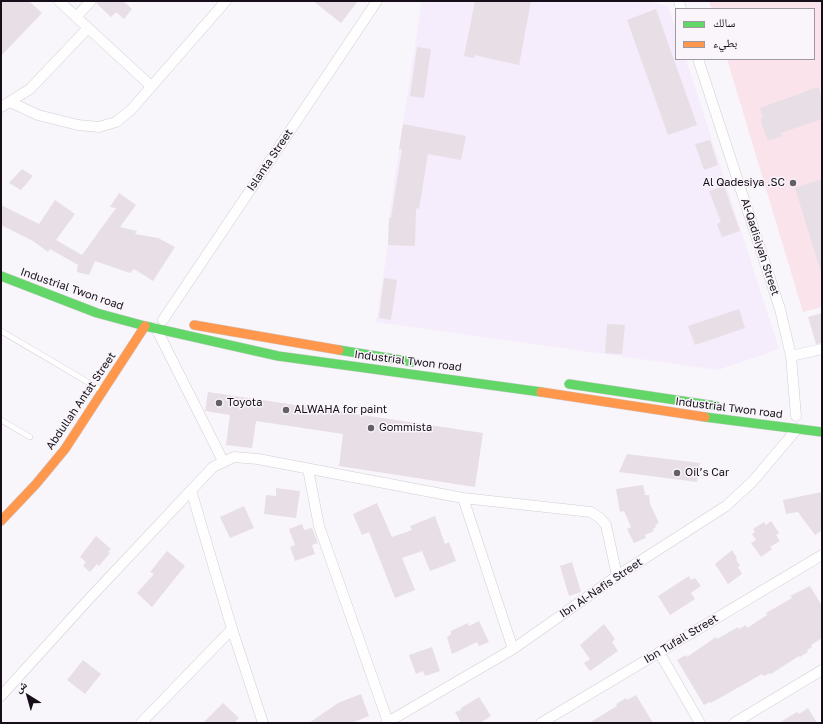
<!DOCTYPE html>
<html>
<head>
<meta charset="utf-8">
<style>
	body { margin:0 }
	#map { position:relative; width:823px; height:724px; overflow:hidden; background:#f8f6fa; font-family:"Golos Text","Noto Naskh Arabic",sans-serif }
	canvas { display:block }
	.frame { position:absolute; inset:0; border:2px solid #160f1a; pointer-events:none }
	.legend { position:absolute; left:675px; top:8px; width:140px; height:52px; box-sizing:border-box; background:#f9f5fb; border:1px solid #9e99a1; margin:0; padding:5px 7px; list-style:none; font-size:12px; color:#160f1a }
	.legend li { display:flex; align-items:center; gap:8px; height:20px }
	.legend b { width:20px; border:1px solid #9e99a1 }
	.north { position:absolute; left:8px; top:676px; width:40px; height:40px; -webkit-text-stroke:3px #f9f5fb; paint-order:stroke; rotate:323deg; font-size:11px; font-weight:700; line-height:16px; text-align:center; color:#160f1a }
	.north::after { content:''; display:block; margin:auto; width:14px; height:18px; background:#160f1a; clip-path:polygon(50% 0,100% 100%,50% 72%,0 100%) }
</style>
</head>
<body>
<div id="map">
<canvas width="823" height="724"></canvas>
<div class="frame"></div>
<ul class="legend">
<li><b style="height:5px;background:#63d668"></b>سالك</li>
<li><b style="height:5px;background:#ff974d"></b>بطيء</li>
</ul>
<div class="north">ش</div>
</div>
<script>
const ctx = document.querySelector('canvas').getContext('2d');
ctx.lineJoin = 'round';
function paint(path, color) { ctx.fillStyle = color; ctx.fill(path, 'evenodd'); }
const toPath = rows => new Path2D(rows.map(r => 'M' + r).join(''));
function strokePath(path, color, width, dash) { ctx.strokeStyle = color; ctx.lineWidth = width; ctx.lineCap = dash ? 'butt' : 'round'; ctx.setLineDash(dash || []); ctx.stroke(path); }
function write(font, color, halo, rows, align = 'center') {
  ctx.font = font + ' "Golos Text",sans-serif'; ctx.lineWidth = 3; ctx.setLineDash([]); ctx.textBaseline = 'middle'; ctx.strokeStyle = halo; ctx.fillStyle = color; for (const [text, x, y, turn = 0] of rows) {
    ctx.save(); ctx.translate(x, y); ctx.rotate((+turn || 0) * Math.PI / 180); ctx.textAlign = isNaN(turn) ? turn : align; if (halo) ctx.strokeText(text, 0, 0); ctx.fillText(text, 0, 0); ctx.restore();
  }
}
paint(toPath([
	[422,1,644,1,668,6,676,30,676,59,686,59,779,349,718,370,376,322,388,245,389,218,399,149]
]), '#f6edfc');
paint(toPath([
	[709,1,822,1,822,307,803,312,727,59,814,59,814,9,712,9]
]), '#fae3ea');
paint(toPath([
	[1,1,29,1,42,13,1,56],
	[97,1,123,1,132,9,124,19,116,12,111,17,97,4],
	[313,1,358,1,341,23],
	[475,1,531,1,519,65,474,55,474,58,464,56],
	[656,9,697,125,668,135,627,20],
	[417,47,431,49,424,98,410,96],
	[818,87,822,97,822,119,781,133,782,136,768,141,760,119,763,118,760,108],
	[403,124,466,136,461,160,428,154,419,209,416,208,415,246,388,245,389,218,391,218,402,149,399,149],
	[710,140,718,165,704,170,695,144],
	[22,169,33,176,21,190,9,183],
	[822,179,822,269,820,269,795,188],
	[724,186,740,231,722,237,717,224,721,222,709,191],
	[119,193,136,205,120,227,137,231,135,234,158,238,175,247,153,281,134,269,130,273,95,261,89,275,77,272,78,265,50,249,48,252,33,241,1,225,1,205,39,224,55,200,75,214,56,240,82,255,116,208,110,207],
	[384,278,397,280,391,320,379,318],
	[739,309,745,328,695,345,688,326],
	[822,313,822,343,816,344,808,317],
	[607,324,625,325,622,354,605,353],
	[208,392,483,433,475,487,339,466,343,434,256,421,252,448,226,445,230,415,205,411],
	[627,454,700,463,697,482,619,472],
	[643,485,645,495,649,495,650,504,659,523,655,525,656,527,653,529,654,531,645,535,646,538,634,543,627,529,631,527,624,511,620,512,616,489],
	[276,488,300,491,296,518,264,514,266,495,276,496],
	[822,492,822,530,815,535,798,512,786,514,783,500],
	[377,503,392,537,412,530,410,526,435,516,445,544,449,542,456,561,430,571,422,551,402,558,415,590,395,598,369,532,362,535,353,514],
	[244,506,254,528,230,538,220,517],
	[771,521,779,533,776,535,780,541,770,547,772,549,761,557,751,543,756,540,752,534,755,532,753,529,764,522,766,525],
	[302,524,304,530,312,528,318,543,312,545,315,554,295,561,290,547,295,545,289,529],
	[96,536,111,549,108,552,110,553,99,566,97,564,90,572,83,566,86,562,80,557],
	[732,550,737,558,736,559,740,566,738,567,742,574,728,584,715,564],
	[167,551,185,566,152,607,137,593,154,574,150,572],
	[572,562,581,592,569,596,560,566],
	[689,576,691,580,695,578,701,586,691,593,695,599,670,615,658,596],
	[810,586,822,606,822,638,811,645,812,647,807,650,808,652,800,657,799,656,771,674,770,673,764,676,762,674,711,703,710,702,704,705,677,660,686,655,687,657,716,637,717,639,738,627,739,629,746,625,747,628,767,615,766,613,792,598,790,596],
	[479,621,489,642,479,646,477,642,452,654,447,637,451,634,451,631,468,623,469,626],
	[604,624,615,639,612,642,618,651,590,671,584,663,590,659,580,645],
	[432,647,440,671,425,676,423,671,416,674,409,655],
	[83,660,101,674,85,694,67,680],
	[361,694,369,716,351,723,309,723,338,703],
	[636,695,653,723,589,723,617,706,616,704,626,698,627,700],
	[479,697,491,716,480,723,461,723,455,712,461,710,461,708],
	[223,703,239,718,234,723,203,723],
	[808,708,817,723,779,723,797,712,799,714]
]), '#e8dee6');
const lane = toPath([
	[1,331,103,391],
	[1,420,30,437]
]);
const street = toPath([
	[59,1,151,86],
	[679,1,681,9],
	[76,17,91,1],
	[698,59,780,309,791,356,796,416],
	[10,102,38,115,78,125,99,127,116,122,131,110,226,1],
	[1,107,30,89,88,28],
	[163,320,377,1],
	[156,328,223,461],
	[791,356,822,349],
	[308,469,319,526,388,722],
	[191,490,232,629,263,723],
	[463,498,513,649],
	[659,652,700,723],
	[1,696,88,600,213,467,234,457,258,459,463,498,591,512,600,518,606,525,617,576],
	[141,723,232,629],
	[386,723,513,649,617,576,726,506,753,481,797,429],
	[541,723,822,555],
	[734,723,822,670]
]);
const fast = toPath([
	[1,276,97,313,145,326,278,356,541,392],
	[339,350,413,362],
	[569,384,716,406],
	[705,417,822,432]
]);
const slow = toPath([
	[194,325,339,350],
	[541,392,705,417],
	[1,521,36,484,65,449,145,326]
]);
strokePath(lane, '#d2cdd5', 6);
strokePath(street, '#d2cdd5', 11);
strokePath(fast, '#d2cdd5', 10);
strokePath(slow, '#d2cdd5', 10);
strokePath(lane, '#fefefe', 5);
strokePath(street, '#fefefe', 10);
strokePath(fast, '#63d668', 9);
strokePath(slow, '#ff974d', 9);
for (const [x, y, r, color] of [
	[793,183,4,"#656068"],
	[219,403,4,"#656068"],
	[286,410,4,"#656068"],
	[371,428,4,"#656068"],
	[677,473,4,"#656068"]
]) { const dot = new Path2D(); dot.arc(x, y, r, 0, 2 * Math.PI); ctx.fillStyle = color; ctx.fill(dot); strokePath(dot, '#f9f5fb', 1.5); }
write('11px', '#160f1a', '#f9f5fb', [
	["Islanta Street",270,160,-56],
	["Al-Qadisiyah Street",760,247,72],
	["Industrial Twon road",72,289,19],
	["Industrial Twon road",408,361,7],
	["Abdullah Antat Street",81,401,-56],
	["Industrial Twon road",729,408,7],
	["Ibn Al-Nafis Street",601,588,-34],
	["Ibn Tufail Street",681,639,-31]
]);
write('11px', '#160f1a', '#f9f5fb', [
	["Al Qadesiya .SC",785,183,"right"],
	["Toyota",227,403],
	["ALWAHA for paint",294,410],
	["Gommista",379,428],
	["Oil’s Car",685,473]
], 'left');
</script>
</body>
</html>
